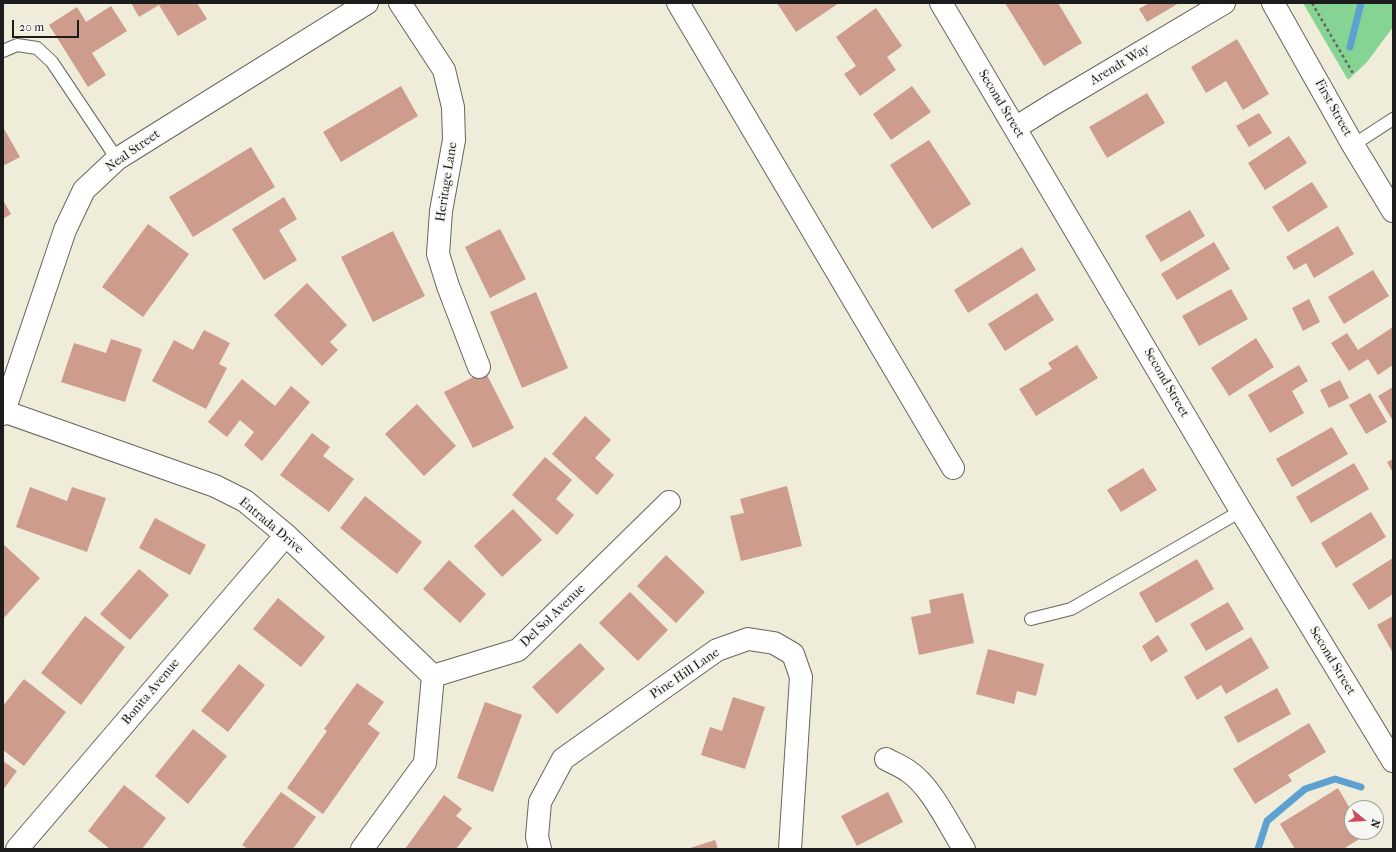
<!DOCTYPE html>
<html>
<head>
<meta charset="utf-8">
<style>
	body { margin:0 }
	#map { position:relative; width:1396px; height:852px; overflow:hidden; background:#efecd9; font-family:"IM FELL French Canon",serif }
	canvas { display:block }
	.frame { position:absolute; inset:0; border:4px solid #1c1c1c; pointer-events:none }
	.north { position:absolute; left:1344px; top:800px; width:40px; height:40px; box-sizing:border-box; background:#f6f6f2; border:1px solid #9f9f9c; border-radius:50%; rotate:108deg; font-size:11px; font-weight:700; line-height:16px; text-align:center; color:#1c1c1c }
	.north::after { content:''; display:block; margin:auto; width:14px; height:18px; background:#d1495b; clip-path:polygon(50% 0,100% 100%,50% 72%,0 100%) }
	.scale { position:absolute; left:12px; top:20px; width:67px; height:18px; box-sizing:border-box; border:2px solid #1c1c1c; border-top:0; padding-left:5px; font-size:12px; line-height:14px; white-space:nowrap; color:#1c1c1c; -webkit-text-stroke:3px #f6f6f2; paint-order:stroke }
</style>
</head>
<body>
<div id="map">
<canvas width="1396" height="852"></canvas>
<div class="frame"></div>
<div class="north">N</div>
<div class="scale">20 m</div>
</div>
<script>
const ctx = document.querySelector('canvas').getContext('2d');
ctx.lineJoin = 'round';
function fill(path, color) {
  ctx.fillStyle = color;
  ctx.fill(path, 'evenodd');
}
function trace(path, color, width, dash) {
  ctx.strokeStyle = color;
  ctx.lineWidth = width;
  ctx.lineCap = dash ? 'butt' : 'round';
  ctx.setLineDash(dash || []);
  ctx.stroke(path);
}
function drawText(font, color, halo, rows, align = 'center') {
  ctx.font = font + ' "IM FELL French Canon",serif';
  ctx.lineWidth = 3;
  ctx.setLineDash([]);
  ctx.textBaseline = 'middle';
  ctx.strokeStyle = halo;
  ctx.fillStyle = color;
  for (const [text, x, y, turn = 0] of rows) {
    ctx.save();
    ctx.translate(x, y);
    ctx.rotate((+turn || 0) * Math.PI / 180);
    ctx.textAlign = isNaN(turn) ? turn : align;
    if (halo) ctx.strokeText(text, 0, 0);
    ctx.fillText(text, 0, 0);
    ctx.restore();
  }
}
const green = new Path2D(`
	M 1303,3 L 1393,3 L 1393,27 L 1367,62 L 1348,80 Z`);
const stream = new Path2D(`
	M 1350,47 L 1361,3
	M 1258,849 L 1267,821 L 1305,789 L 1335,779 L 1361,787`);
const building = new Path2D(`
	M 131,3 L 197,3 L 207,19 L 178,36 L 159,5 L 139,17 Z
	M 777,3 L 839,3 L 796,32 Z
	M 1005,3 L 1058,3 L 1082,43 L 1044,66 Z
	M 1149,3 L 1179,3 L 1147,22 L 1139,9 Z
	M 111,6 L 127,31 L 92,53 L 106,75 L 88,87 L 49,25 L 77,7 L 86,22 Z
	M 876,8 L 902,46 L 887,57 L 896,70 L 860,96 L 844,74 L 856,66 L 836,37 Z
	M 1237,39 L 1269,94 L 1243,110 L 1226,81 L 1206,93 L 1191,67 Z
	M 401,86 L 418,116 L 341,162 L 323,132 Z
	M 912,86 L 931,112 L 891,140 L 873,114 Z
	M 1147,93 L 1165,123 L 1107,158 L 1089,127 Z
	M 1259,113 L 1272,133 L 1249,147 L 1236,126 Z
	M 3,127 L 20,157 L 3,166 Z
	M 1289,136 L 1307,163 L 1265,190 L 1248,163 Z
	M 929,140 L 971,204 L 932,229 L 890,165 Z
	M 251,147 L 275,187 L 193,237 L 169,197 Z
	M 1312,182 L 1328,207 L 1288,232 L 1272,207 Z
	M 284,197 L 297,219 L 279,230 L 297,260 L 264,280 L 232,229 Z
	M 3,200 L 11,214 L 3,219 Z
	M 1190,210 L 1205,236 L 1161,262 L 1145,236 Z
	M 148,224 L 189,254 L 143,317 L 102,287 Z
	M 1338,226 L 1354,254 L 1314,278 L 1306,263 L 1294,270 L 1286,257 Z
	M 500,229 L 526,279 L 490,298 L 465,247 Z
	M 393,231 L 425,296 L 373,322 L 341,257 Z
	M 1214,242 L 1230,269 L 1177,300 L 1161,274 Z
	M 1022,247 L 1036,270 L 968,313 L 954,290 Z
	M 1373,270 L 1389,296 L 1344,324 L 1328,297 Z
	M 307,283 L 347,325 L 330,342 L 338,350 L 322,366 L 274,315 Z
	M 1231,289 L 1248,319 L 1199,346 L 1182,316 Z
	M 536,292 L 568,368 L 522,388 L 490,312 Z
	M 1037,293 L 1054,320 L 1005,351 L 988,324 Z
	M 1309,299 L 1320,322 L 1303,331 L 1292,308 Z
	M 1393,327 L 1393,365 L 1378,375 L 1368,359 L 1349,371 L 1331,343 L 1347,333 L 1358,350 Z
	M 204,330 L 230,343 L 219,364 L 227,368 L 206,409 L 152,381 L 174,340 L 193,350 Z
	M 1256,338 L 1274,367 L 1229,396 L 1211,368 Z
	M 111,339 L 142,349 L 125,402 L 61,382 L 74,343 L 106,353 Z
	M 1077,345 L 1098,378 L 1036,416 L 1019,389 L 1052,369 L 1048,363 Z
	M 1299,365 L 1308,381 L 1292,391 L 1304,413 L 1270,433 L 1248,395 Z
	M 485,371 L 514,428 L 473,448 L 444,392 Z
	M 242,379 L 275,406 L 291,386 L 310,402 L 262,461 L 244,445 L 254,432 L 240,420 L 227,437 L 208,422 Z
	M 1340,380 L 1349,398 L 1329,408 L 1320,390 Z
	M 1393,387 L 1393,421 L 1378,396 Z
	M 1370,393 L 1387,422 L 1366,434 L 1349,405 Z
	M 417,404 L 456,446 L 424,476 L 385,434 Z
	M 585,416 L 611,440 L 595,458 L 614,475 L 597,495 L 552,454 Z
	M 1332,427 L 1348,454 L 1292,487 L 1276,459 Z
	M 312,433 L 330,447 L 323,456 L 354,479 L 329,512 L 280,475 Z
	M 545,457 L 572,480 L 556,499 L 574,515 L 557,535 L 512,495 Z
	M 1393,459 L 1393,473 L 1387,462 Z
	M 1354,463 L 1369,489 L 1311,523 L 1296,497 Z
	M 1143,468 L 1157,490 L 1121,512 L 1107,490 Z
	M 787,486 L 802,546 L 741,561 L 730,516 L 744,513 L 740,499 Z
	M 30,487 L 67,501 L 72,487 L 106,498 L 87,552 L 16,527 Z
	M 365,496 L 422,542 L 397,574 L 340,528 Z
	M 513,509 L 542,540 L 502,577 L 474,546 Z
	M 1371,512 L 1386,537 L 1336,568 L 1321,543 Z
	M 155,518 L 206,545 L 190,575 L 139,548 Z
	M 3,544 L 40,578 L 3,619 Z
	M 666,555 L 705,592 L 676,623 L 637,586 Z
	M 1393,558 L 1393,594 L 1369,610 L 1352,584 Z
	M 1197,559 L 1214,589 L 1156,623 L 1139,593 Z
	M 449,560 L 486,594 L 460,623 L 423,589 Z
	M 139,569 L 169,595 L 130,640 L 100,614 Z
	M 630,592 L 668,630 L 638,661 L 599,623 Z
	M 963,593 L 974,643 L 919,655 L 911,617 L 931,613 L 929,600 Z
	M 278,598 L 325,637 L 301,667 L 253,629 Z
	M 1228,602 L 1244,629 L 1206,651 L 1190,624 Z
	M 85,616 L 125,647 L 81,705 L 41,673 Z
	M 1393,616 L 1393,653 L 1377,625 Z
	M 1158,635 L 1168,651 L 1151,662 L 1142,646 Z
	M 1251,637 L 1269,668 L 1226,694 L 1221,685 L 1197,700 L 1184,677 Z
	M 580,643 L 605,669 L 557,714 L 532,687 Z
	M 988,649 L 1044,664 L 1036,696 L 1017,691 L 1014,704 L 976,694 Z
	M 239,664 L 265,685 L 228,732 L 201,711 Z
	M 24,679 L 66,712 L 24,766 L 3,750 L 3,706 Z
	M 357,683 L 384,702 L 368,724 L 380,733 L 323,814 L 287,788 L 327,731 L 324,729 Z
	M 1277,688 L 1291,714 L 1238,743 L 1224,717 Z
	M 733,697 L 765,707 L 745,769 L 701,755 L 710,727 L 722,731 Z
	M 485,702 L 522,715 L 493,792 L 457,778 Z
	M 1309,723 L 1326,752 L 1288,775 L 1292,781 L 1255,804 L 1233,769 Z
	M 193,729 L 227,756 L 188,804 L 155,776 Z
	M 3,761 L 17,771 L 3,790 Z
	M 124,785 L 166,818 L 142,849 L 110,849 L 88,831 Z
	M 1338,788 L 1352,812 L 1352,832 L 1364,832 L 1366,835 L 1343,849 L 1295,849 L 1280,824 Z
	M 281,792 L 316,817 L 293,849 L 248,849 L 242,845 Z
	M 888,792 L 903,822 L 857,846 L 841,816 Z
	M 444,795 L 462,809 L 456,816 L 472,828 L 456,849 L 405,849 Z
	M 715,840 L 718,849 L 687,849 Z`);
const path = new Path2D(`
	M 1312,3 L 1354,75`);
const lane = new Path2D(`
	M 3,51 L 17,45 L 37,48 L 52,62 L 117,159
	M 1353,145 L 1393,119
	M 1031,619 L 1071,609 L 1241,511`);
const street = new Path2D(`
	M 400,3 L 444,70 L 453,107 L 454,140 L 441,211 L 438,254 L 448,286 L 479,367
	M 678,3 L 953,468
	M 941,3 L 1241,511 L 1393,761
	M 1015,128 L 1052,105 L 1224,3
	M 3,411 L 215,486 L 245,501 L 286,535 L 433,676
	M 3,414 L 65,230 L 84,190 L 117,159 L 367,3
	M 886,759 C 893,763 901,766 908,771 C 931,786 949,825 964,849
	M 17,849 L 286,535
	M 362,849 L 425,763 L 433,676 L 518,650 L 669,502
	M 540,849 L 537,837 L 540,802 L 563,759 L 717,650 L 748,639 L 774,643 L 793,654 L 801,677 L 790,849`);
const secondary = new Path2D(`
	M 1273,3 L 1353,145 L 1393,211`);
const streetNames = [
	["Arendt Way",1120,65,-31],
	["Second Street",1001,104,59],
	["First Street",1333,108,61],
	["Neal Street",133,151,-35],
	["Heritage Lane",447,182,-81],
	["Second Street",1166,383,60],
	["Entrada Drive",271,526,40],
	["Del Sol Avenue",553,616,-44],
	["Second Street",1332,661,59],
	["Pine Hill Lane",685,674,-34],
	["Bonita Avenue",151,692,-50]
];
fill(green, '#85d494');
trace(stream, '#5da1d1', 7);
fill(building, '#cd9c8c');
trace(lane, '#66655e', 14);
trace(street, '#66655e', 24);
trace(secondary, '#66655e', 24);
trace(path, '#66655e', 2.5, [3, 3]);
trace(lane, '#fff', 12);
trace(street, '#fff', 22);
trace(secondary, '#fff', 22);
drawText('13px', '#1c1c1c', '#f6f6f2', streetNames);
</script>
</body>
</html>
